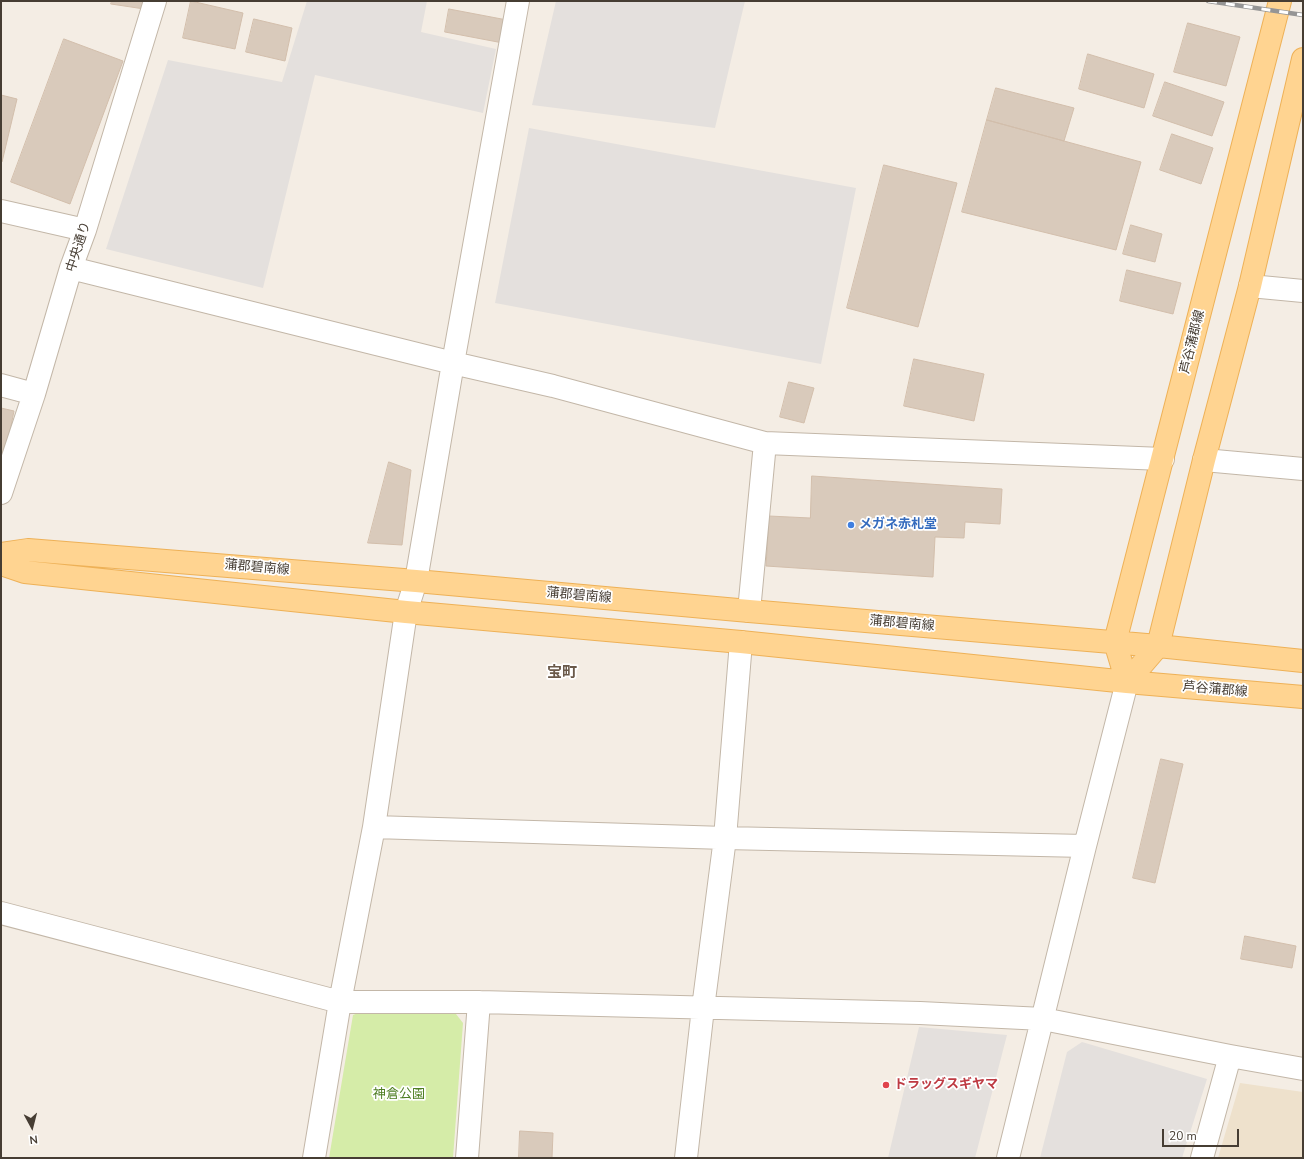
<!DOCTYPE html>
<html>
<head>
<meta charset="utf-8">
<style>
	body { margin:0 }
	#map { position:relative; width:1304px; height:1159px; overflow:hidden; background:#f4ede4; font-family:"Nunito Sans",sans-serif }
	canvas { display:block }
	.frame { position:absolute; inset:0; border:2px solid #463d33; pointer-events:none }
	.north { position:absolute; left:12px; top:1107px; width:40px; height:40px; -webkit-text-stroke:3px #fff; paint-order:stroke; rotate:173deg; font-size:11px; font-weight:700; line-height:16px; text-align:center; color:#463d33 }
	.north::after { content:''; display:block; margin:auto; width:14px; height:18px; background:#463d33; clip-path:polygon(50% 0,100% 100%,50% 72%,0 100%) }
	.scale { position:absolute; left:1162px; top:1129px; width:77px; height:18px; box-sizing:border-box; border:2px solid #463d33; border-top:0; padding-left:5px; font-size:12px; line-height:14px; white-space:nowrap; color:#463d33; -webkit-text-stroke:3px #fff; paint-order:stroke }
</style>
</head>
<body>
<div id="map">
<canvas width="1304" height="1159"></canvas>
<div class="frame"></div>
<div class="north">N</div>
<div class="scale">20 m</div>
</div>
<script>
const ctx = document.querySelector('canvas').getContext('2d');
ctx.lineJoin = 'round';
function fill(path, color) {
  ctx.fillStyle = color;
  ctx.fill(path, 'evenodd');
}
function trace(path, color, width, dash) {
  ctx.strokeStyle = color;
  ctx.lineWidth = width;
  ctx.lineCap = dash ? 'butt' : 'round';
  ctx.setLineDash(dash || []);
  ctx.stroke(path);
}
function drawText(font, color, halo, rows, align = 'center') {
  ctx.font = font + ' "Nunito Sans","Noto Sans JP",sans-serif';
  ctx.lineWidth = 3.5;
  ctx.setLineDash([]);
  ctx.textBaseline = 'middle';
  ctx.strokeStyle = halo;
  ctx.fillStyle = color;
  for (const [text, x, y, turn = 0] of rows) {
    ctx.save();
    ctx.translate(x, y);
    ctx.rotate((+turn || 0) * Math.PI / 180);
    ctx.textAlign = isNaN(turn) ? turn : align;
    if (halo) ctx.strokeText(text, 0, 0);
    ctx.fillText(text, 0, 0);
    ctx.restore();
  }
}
const education = new Path2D(`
	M 1240,1083 L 1303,1092 L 1303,1158 L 1218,1158 Z`);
const green = new Path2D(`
	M 363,1011 L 456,1014 L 463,1023 L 453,1158 L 329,1158 L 353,1015 Z`);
const parking = new Path2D(`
	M 307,1 L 427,1 L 421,32 L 496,49 L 483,113 L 315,75 L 263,288 L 106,249 L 168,60 L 282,82 Z
	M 556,1 L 745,1 L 715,128 L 532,105 Z
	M 529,128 L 856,188 L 821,364 L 495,303 Z
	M 919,1027 L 1007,1035 L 975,1158 L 888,1158 Z
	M 1082,1042 L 1207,1079 L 1182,1158 L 1040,1158 L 1067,1052 Z`);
const building = new Path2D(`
	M 112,1 L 152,1 L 151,10 L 111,4 Z
	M 191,1 L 243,13 L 235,49 L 183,38 Z
	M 449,9 L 507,20 L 503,43 L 445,32 Z
	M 254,19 L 292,28 L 285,61 L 246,52 Z
	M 1188,23 L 1240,37 L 1226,86 L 1174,72 Z
	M 64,39 L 123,61 L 70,204 L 11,182 Z
	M 1088,54 L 1154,74 L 1144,108 L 1079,89 Z
	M 1165,82 L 1224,102 L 1212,136 L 1153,116 Z
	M 996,88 L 1074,108 L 1064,141 L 987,120 Z
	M 1,95 L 17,99 L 2,162 L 1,162 Z
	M 987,120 L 1141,162 L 1116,250 L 962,212 Z
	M 1172,134 L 1213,148 L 1201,184 L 1160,170 Z
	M 884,165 L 957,183 L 918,327 L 847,308 Z
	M 1131,225 L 1162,234 L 1155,262 L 1123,254 Z
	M 1127,270 L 1181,283 L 1173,314 L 1120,301 Z
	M 914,359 L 984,374 L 974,421 L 904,406 Z
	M 789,382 L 814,388 L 804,423 L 780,417 Z
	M 1,408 L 14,411 L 2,471 L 1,471 Z
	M 389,462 L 411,470 L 402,545 L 368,543 Z
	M 812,476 L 1002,489 L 1000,524 L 965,522 L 964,538 L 935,537 L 933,577 L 766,566 L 769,516 L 810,518 Z
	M 1161,759 L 1183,764 L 1155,883 L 1133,878 Z
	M 1245,936 L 1296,946 L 1292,968 L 1241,959 Z
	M 520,1131 L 553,1133 L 552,1158 L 519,1158 Z`);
const minor = new Path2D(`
	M 1,211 L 85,230
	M 71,268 L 453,363 L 553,386 L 765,443 L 1163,459
	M 1250,286 L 1303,291
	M 1,385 L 34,394
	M 1204,460 L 1303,469
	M 1,493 L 34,394 L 71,268 L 85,230 L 155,1
	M 749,611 L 765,443
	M 374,827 L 725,838 L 1085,846
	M 1,913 L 340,1002 L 479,1002 L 920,1013 L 1043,1019 L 1230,1056 L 1303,1069
	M 314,1158 L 340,1002 L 374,827 L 406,612 L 416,581 L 453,363 L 518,1
	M 467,1158 L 479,1002
	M 686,1158 L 703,1008 L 725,838 L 741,642
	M 1008,1158 L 1085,846 L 1127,682
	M 1202,1158 L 1230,1056`);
const major = new Path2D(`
	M 1,554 L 28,550 L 416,581 L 749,611 L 1158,646 L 1303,661
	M 1,564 L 25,572 L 406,612 L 741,642 L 1127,682 L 1303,697
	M 1127,682 L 1115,642 L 1280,1
	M 1127,682 L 1158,646 L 1204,460 L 1250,286 L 1303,59`);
const rail = new Path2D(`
	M 1208,1 L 1303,15`);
const markers = [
	[851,525,4,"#3f7fe0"],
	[886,1085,4,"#e0444e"]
];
const streetNames = [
	["中央通り",79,247,-72],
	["芦谷蒲郡線",1193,342,-76],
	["蒲郡碧南線",257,568,5],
	["蒲郡碧南線",579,596,5],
	["蒲郡碧南線",902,624,5],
	["芦谷蒲郡線",1215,690,5]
];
const shopNames = [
	["メガネ赤札堂",859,525]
];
const healthNames = [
	["ドラッグスギヤマ",894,1085]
];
const parkNames = [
	["神倉公園",399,1095]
];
const quarterNames = [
	["宝町",562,673]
];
fill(education, '#eee1cc');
fill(green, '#d5eca8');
fill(parking, '#e4e0dd');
fill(building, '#d9cabb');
trace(building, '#d2beab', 1);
trace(minor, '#c3b7a8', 24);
trace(major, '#eeb157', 24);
trace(minor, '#fff', 22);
trace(major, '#ffd491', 22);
trace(rail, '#959595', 4.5);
trace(rail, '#fff', 3, [9]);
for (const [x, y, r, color] of markers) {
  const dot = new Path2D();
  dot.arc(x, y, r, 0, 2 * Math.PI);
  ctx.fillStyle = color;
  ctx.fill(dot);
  trace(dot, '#fff', 1.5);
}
drawText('13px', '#463d33', '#fff', streetNames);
drawText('bold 13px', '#366cbe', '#fff', shopNames, 'left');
drawText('bold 13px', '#be3a42', '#fff', healthNames, 'left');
drawText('13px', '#4d7d21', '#fff', parkNames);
drawText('bold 15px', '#6a5949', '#fff', quarterNames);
</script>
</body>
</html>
